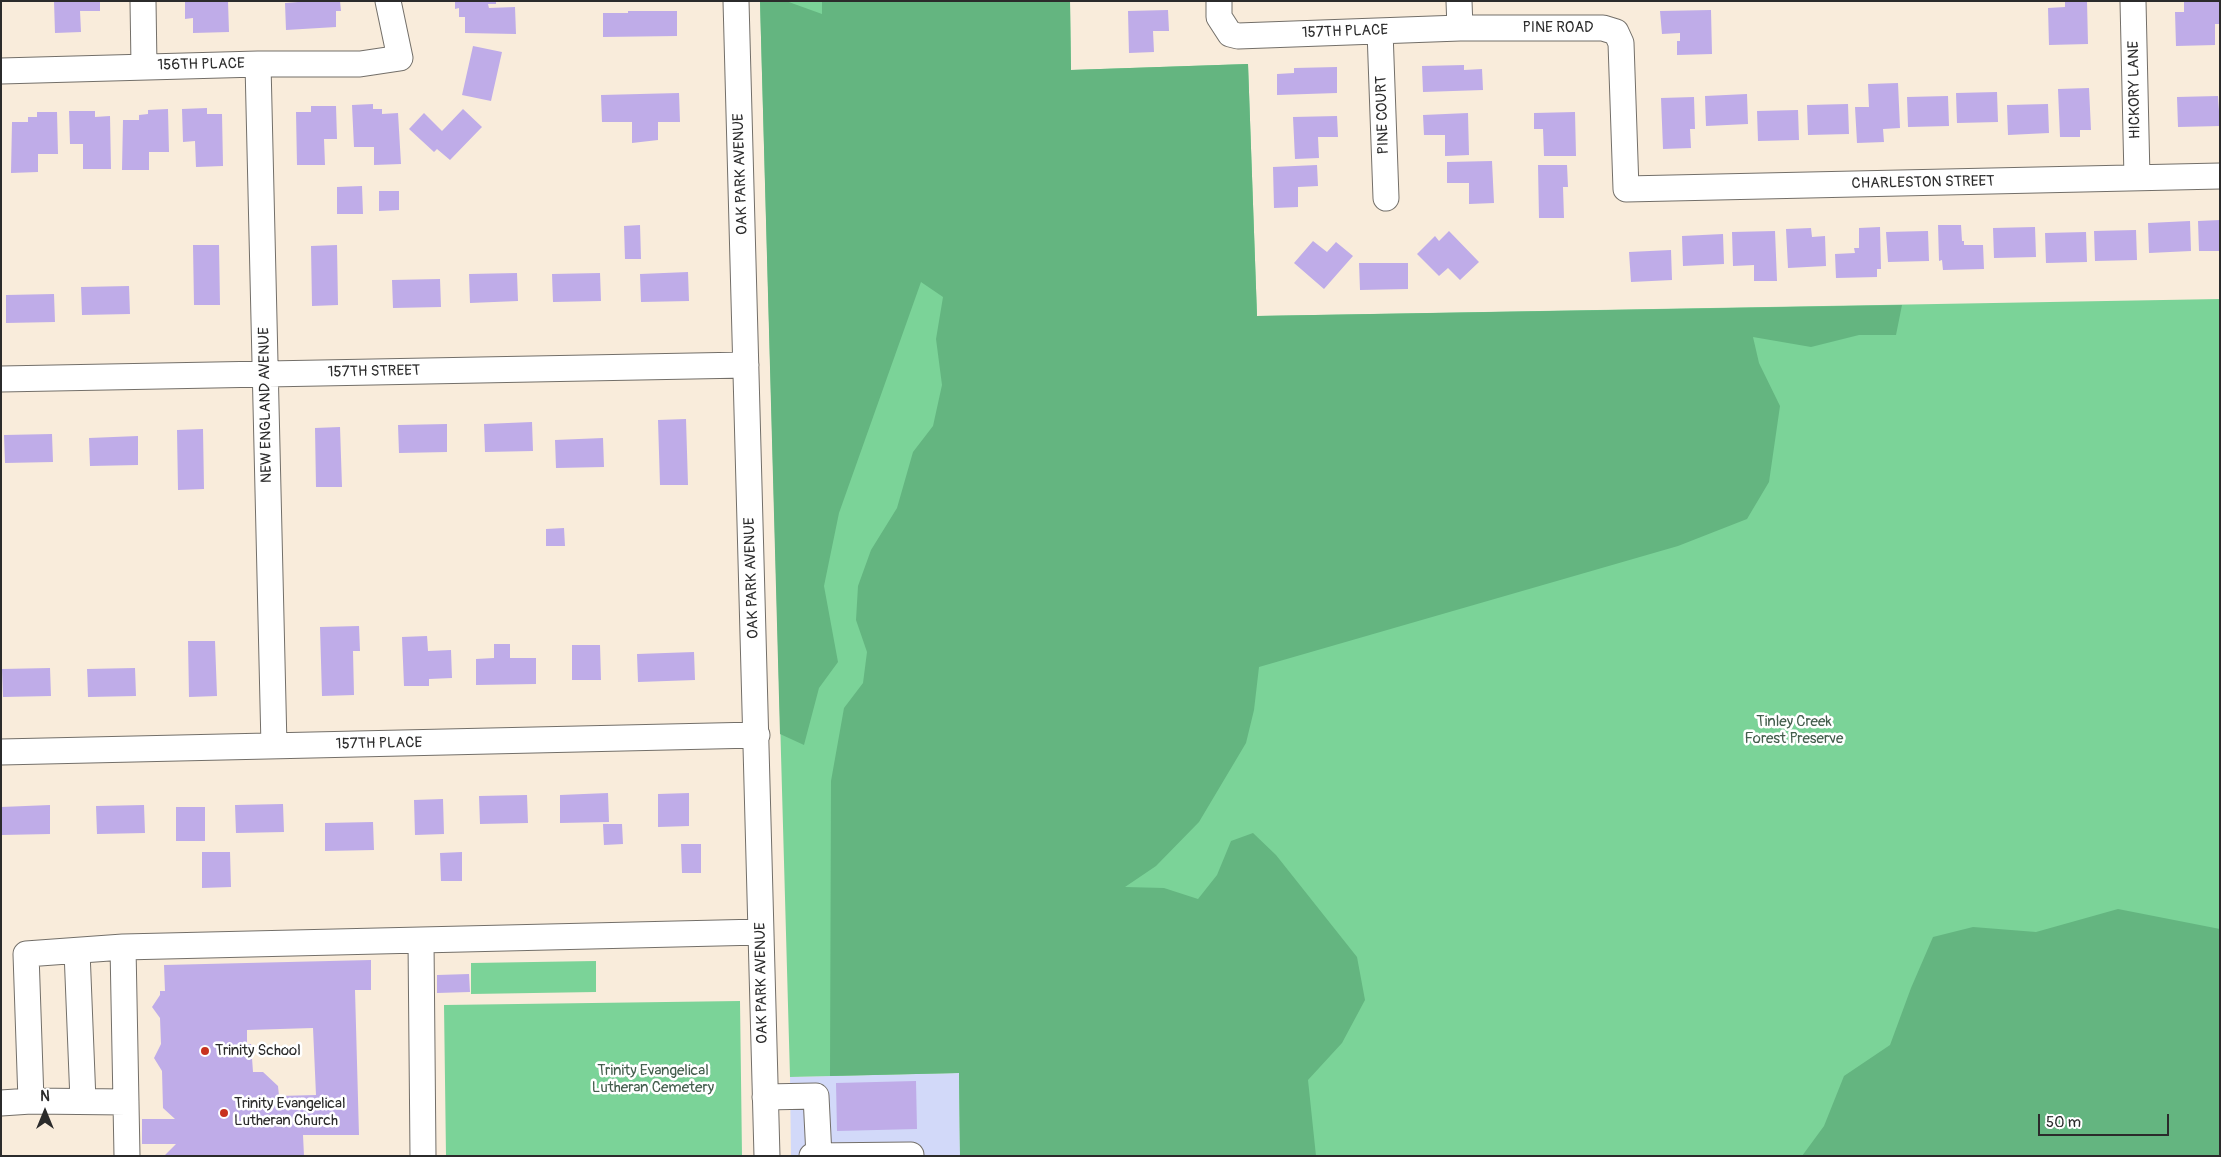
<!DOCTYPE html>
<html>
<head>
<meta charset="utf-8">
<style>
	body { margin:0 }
	#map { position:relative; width:2221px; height:1157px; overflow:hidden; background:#f9ecdb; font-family:Pangolin,sans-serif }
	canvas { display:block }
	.frame { position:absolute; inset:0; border:2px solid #2b2b2b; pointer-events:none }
	.north { position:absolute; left:20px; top:1087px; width:50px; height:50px; -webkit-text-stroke:4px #fff; paint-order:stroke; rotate:0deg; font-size:14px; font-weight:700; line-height:20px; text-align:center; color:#2b2b2b }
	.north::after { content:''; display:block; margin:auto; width:18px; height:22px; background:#2b2b2b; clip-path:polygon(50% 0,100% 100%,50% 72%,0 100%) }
	.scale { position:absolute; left:2038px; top:1114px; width:131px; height:22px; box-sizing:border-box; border:2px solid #2b2b2b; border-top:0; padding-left:6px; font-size:15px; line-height:18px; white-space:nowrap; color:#2b2b2b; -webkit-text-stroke:4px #fff; paint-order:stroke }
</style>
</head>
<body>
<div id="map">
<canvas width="2221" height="1157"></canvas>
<div class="frame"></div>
<div class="north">N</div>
<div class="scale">50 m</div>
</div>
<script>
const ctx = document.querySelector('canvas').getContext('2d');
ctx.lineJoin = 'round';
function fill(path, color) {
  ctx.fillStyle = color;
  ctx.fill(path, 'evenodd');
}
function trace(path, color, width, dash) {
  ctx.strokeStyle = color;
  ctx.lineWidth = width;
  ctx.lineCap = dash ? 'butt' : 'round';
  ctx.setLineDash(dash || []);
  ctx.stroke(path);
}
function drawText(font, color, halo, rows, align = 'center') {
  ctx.font = font + ' Pangolin,sans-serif';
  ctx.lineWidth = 5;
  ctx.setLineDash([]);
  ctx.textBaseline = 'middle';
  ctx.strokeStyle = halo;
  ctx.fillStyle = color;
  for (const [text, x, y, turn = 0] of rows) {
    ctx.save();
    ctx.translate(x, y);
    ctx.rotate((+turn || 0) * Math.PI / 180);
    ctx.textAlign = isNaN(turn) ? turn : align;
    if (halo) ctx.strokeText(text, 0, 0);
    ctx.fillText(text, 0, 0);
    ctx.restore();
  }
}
const built = new Path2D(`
	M 959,1073 L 960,1156 L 791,1156 L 790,1077 Z`);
const green = new Path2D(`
	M 760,1 L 1070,1 L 1071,70 L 1248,64 L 1257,316 L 2220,299 L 2220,1156 L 960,1156 L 959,1073 L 790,1077 Z
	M 596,961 L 596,992 L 471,994 L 471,963 Z
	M 740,1001 L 742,1156 L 446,1156 L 444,1005 Z`);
const forest = new Path2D(`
	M 760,1 L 786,1 L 822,14 L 822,1 L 1070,1 L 1071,70 L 1248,64 L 1257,316 L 1902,305 L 1896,335 L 1859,335 L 1811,347 L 1753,337 L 1759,363 L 1780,406 L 1769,482 L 1747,519 L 1678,546 L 1259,667 L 1254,710 L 1246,743 L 1199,822 L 1156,866 L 1125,887 L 1164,888 L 1198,899 L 1217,875 L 1231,841 L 1253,833 L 1276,855 L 1357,957 L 1365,1000 L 1342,1043 L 1308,1080 L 1316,1156 L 960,1156 L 959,1073 L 830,1076 L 831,781 L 844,708 L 863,683 L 867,652 L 856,620 L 858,586 L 871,550 L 897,508 L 913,452 L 933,426 L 942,385 L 936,339 L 943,297 L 921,282 L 839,513 L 824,586 L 838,662 L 819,688 L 804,745 L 780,734 Z
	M 2118,909 L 2220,929 L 2220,1156 L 1802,1156 L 1824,1126 L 1844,1076 L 1890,1045 L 1911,988 L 1933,937 L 1973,927 L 2036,932 Z`);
const building = new Path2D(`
	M 54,1 L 100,1 L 100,11 L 80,11 L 81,32 L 55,33 Z
	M 185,1 L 228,1 L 229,32 L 193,33 L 193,18 L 185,19 Z
	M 311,1 L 340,1 L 341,11 L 336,11 L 336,27 L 286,30 L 285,3 Z
	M 455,1 L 496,1 L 496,4 L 488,4 L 489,8 L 515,7 L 516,34 L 465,33 L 465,17 L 459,17 L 459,8 L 455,9 Z
	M 2065,1 L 2087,1 L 2088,44 L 2049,45 L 2048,8 L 2065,7 Z
	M 2184,1 L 2220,1 L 2220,24 L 2215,24 L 2215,45 L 2176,46 L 2175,12 L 2184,12 Z
	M 1168,10 L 1169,31 L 1153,31 L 1154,52 L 1129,53 L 1128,11 Z
	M 1711,10 L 1712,54 L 1677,55 L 1677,41 L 1680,41 L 1680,33 L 1662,34 L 1660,11 Z
	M 628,11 L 677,11 L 677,36 L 603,37 L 603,13 L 628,13 Z
	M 473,46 L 502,52 L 491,101 L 462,95 Z
	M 1464,65 L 1464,70 L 1482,69 L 1483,90 L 1423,92 L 1422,66 Z
	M 1337,67 L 1337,93 L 1277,95 L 1277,74 L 1294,73 L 1294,68 Z
	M 1898,83 L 1900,128 L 1883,129 L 1884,142 L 1857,143 L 1855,107 L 1869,107 L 1868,84 Z
	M 2089,88 L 2091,130 L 2080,130 L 2080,137 L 2060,137 L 2058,89 Z
	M 1997,92 L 1998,122 L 1957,123 L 1956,93 Z
	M 679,93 L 680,122 L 658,122 L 658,140 L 632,143 L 632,122 L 602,122 L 601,95 Z
	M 1747,94 L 1748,124 L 1706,126 L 1705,96 Z
	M 1948,96 L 1949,126 L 1908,127 L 1907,97 Z
	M 2218,96 L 2220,126 L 2178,127 L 2177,97 Z
	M 1694,97 L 1695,129 L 1690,129 L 1691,148 L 1663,149 L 1661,98 Z
	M 373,104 L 373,109 L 382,109 L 382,114 L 398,113 L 401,164 L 374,165 L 374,147 L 354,147 L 352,105 Z
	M 1848,104 L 1849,134 L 1808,135 L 1807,105 Z
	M 2048,104 L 2049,133 L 2008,135 L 2007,105 Z
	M 311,106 L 336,106 L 337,139 L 324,139 L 325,165 L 297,165 L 296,112 L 311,112 Z
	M 207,108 L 207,114 L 222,114 L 223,166 L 196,167 L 195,141 L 183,142 L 182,109 Z
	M 168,109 L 169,152 L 149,152 L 149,170 L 122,170 L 123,120 L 139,120 L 139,115 L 148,114 L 148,110 Z
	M 463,109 L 482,127 L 450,160 L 437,149 L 434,152 L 409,129 L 424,113 L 442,131 Z
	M 1798,110 L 1799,140 L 1758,141 L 1757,111 Z
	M 69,111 L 95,111 L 95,117 L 110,116 L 111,169 L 83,169 L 83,144 L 70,144 Z
	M 37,112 L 57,112 L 58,154 L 38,154 L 38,172 L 11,173 L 12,122 L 28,122 L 28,117 L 37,117 Z
	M 1575,112 L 1576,156 L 1544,156 L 1543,129 L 1534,129 L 1534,113 Z
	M 1468,113 L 1469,155 L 1445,156 L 1445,135 L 1424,135 L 1423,115 Z
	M 1337,116 L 1338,137 L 1318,137 L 1319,158 L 1295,159 L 1293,117 Z
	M 1492,161 L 1494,203 L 1469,204 L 1469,183 L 1447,183 L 1447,162 Z
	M 1317,165 L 1318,186 L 1298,187 L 1298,207 L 1274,208 L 1273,167 Z
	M 1538,165 L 1567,165 L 1568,187 L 1563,187 L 1564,218 L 1539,218 Z
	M 362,186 L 363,214 L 337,214 L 337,187 Z
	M 379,191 L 399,191 L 399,210 L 379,211 Z
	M 2220,220 L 2220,251 L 2199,251 L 2198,221 Z
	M 2190,221 L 2191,251 L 2149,253 L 2148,223 Z
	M 640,225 L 641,259 L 625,259 L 624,226 Z
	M 1938,225 L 1961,225 L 1962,241 L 1964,241 L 1964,245 L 1983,245 L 1984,269 L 1943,270 L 1942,260 L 1939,261 Z
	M 1880,227 L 1881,269 L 1877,269 L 1877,277 L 1836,278 L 1835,254 L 1855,253 L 1854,248 L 1859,248 L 1859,228 Z
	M 2035,227 L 2036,257 L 1994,258 L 1993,228 Z
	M 1811,228 L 1812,237 L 1825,236 L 1826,266 L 1788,268 L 1786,229 Z
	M 2136,230 L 2137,260 L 2095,261 L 2094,231 Z
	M 1449,231 L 1479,262 L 1460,280 L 1448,268 L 1439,276 L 1417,254 L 1435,236 L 1439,241 Z
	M 1775,231 L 1777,281 L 1754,281 L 1754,265 L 1733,266 L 1732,232 Z
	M 1928,231 L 1929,261 L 1888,262 L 1886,232 Z
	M 2086,232 L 2087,262 L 2046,263 L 2045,233 Z
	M 1723,234 L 1724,264 L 1683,266 L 1682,236 Z
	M 1313,241 L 1327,252 L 1336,242 L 1353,256 L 1324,289 L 1294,263 Z
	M 193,245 L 219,245 L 220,305 L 194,305 Z
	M 337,245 L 338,305 L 312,306 L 311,246 Z
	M 1671,250 L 1672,280 L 1631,282 L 1629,252 Z
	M 1359,263 L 1408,263 L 1408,289 L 1360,290 Z
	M 688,272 L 689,301 L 641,302 L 640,274 Z
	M 517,273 L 518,301 L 470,303 L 469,274 Z
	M 600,273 L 601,301 L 553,302 L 552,274 Z
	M 440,279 L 441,307 L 393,308 L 392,280 Z
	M 129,286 L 130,314 L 82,315 L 81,287 Z
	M 54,294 L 55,322 L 6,323 L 6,295 Z
	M 686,419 L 688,485 L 660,485 L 658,420 Z
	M 532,422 L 533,451 L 485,452 L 484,424 Z
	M 447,424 L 447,452 L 399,453 L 398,425 Z
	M 340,427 L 342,487 L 316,487 L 315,428 Z
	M 203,429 L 204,489 L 178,490 L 177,430 Z
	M 52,434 L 53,462 L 5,463 L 4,435 Z
	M 138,436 L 138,465 L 90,466 L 89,438 Z
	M 603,438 L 604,467 L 556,468 L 555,440 Z
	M 564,528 L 565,546 L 546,546 L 546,529 Z
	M 359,626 L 360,651 L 353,651 L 354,695 L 322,696 L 320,627 Z
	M 427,636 L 428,651 L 451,650 L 452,678 L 429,679 L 429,686 L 404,686 L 402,637 Z
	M 188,641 L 215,641 L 217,696 L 189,697 Z
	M 494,644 L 510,644 L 510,658 L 536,658 L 536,684 L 476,685 L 476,659 L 494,658 Z
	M 572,645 L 600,645 L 601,680 L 572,680 Z
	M 694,652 L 695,680 L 638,682 L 637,654 Z
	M 50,668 L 51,696 L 3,697 L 2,669 Z
	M 135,668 L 136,696 L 88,697 L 87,669 Z
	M 608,793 L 609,822 L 560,823 L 560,795 Z
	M 689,793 L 689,826 L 658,827 L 658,794 Z
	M 527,795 L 528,823 L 480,824 L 479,796 Z
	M 443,799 L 444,834 L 415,835 L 414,800 Z
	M 283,804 L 284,832 L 236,833 L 235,805 Z
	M 50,805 L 50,834 L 2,835 L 1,807 Z
	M 144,805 L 145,833 L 97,834 L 96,806 Z
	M 176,807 L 205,807 L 205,841 L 176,841 Z
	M 373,822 L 374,850 L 325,851 L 325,823 Z
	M 603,824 L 622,824 L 623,844 L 604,845 Z
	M 681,844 L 701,844 L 701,873 L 682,873 Z
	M 202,852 L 230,852 L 231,887 L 202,888 Z
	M 462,852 L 462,881 L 441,881 L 440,853 Z
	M 371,960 L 371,990 L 355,990 L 359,1135 L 303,1135 L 304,1156 L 164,1156 L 176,1144 L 142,1144 L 142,1119 L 175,1119 L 163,1108 L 162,1071 L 154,1058 L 161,1044 L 160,1018 L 152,1007 L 160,995 L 160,991 L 165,991 L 164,965 ZM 313,1028 L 316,1095 L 279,1096 L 278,1086 L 263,1072 L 253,1072 L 251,1044 L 247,1044 L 247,1030 Z
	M 469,974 L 470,992 L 437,993 L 437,975 Z
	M 916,1081 L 917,1129 L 837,1131 L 836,1083 Z`);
const minor = new Path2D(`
	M 143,1 L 144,66
	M 736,1 L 767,1156
	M 1219,1 L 1219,17 L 1230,34 L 1238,36 L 1460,28
	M 1459,1 L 1460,28 L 1603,28 L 1616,32 L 1621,43 L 1626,189 L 2220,176
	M 2133,1 L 2137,178
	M 1380,31 L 1386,198
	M 258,64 L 274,746
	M 1,71 L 258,64 L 360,64 L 400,58 L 388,1
	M 1,379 L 746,365
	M 1,752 L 757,735
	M 421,941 L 423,1156
	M 123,947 L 127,1156
	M 77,951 L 83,1101
	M 765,1097 L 816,1096 L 819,1156
	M 31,1101 L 26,954 L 123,947 L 761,932
	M 1,1103 L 31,1101 L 126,1102
	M 812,1156 L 911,1155`);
const markers = [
	[205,1051,5,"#c8321e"],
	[224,1113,5,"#c8321e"]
];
const streetNames = [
	["PINE ROAD",1558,28],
	["157TH PLACE",1345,32,-2],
	["156TH PLACE",201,65,-1],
	["HICKORY LANE",2135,90,-91],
	["PINE COURT",1383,115,-92],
	["OAK PARK AVENUE",741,174,-92],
	["CHARLESTON STREET",1923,183,-1],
	["157TH STREET",374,372,-1],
	["NEW ENGLAND AVENUE",266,405,-91],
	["OAK PARK AVENUE",752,578,-92],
	["157TH PLACE",379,744,-1],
	["OAK PARK AVENUE",762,983,-91]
];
const parkNames = [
	["Tinley Creek",1794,722],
	["Forest Preserve",1794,739],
	["Trinity Evangelical",653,1071],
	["Lutheran Cemetery",653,1088]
];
const poiNames = [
	["Trinity School",215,1051],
	["Trinity Evangelical",234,1104],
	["Lutheran Church",234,1121]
];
fill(built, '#d2d9f9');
fill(green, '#7bd398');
fill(forest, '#64b580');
fill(building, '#bface8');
trace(minor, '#736f69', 27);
trace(minor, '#fff', 25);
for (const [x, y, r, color] of markers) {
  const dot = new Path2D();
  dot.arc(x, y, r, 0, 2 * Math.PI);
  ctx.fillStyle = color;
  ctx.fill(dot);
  trace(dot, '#fff', 2);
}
drawText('15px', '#2b2b2b', '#fff', streetNames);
drawText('15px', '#435d4c', '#fff', parkNames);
drawText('15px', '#2b2b2b', '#fff', poiNames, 'left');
</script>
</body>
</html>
